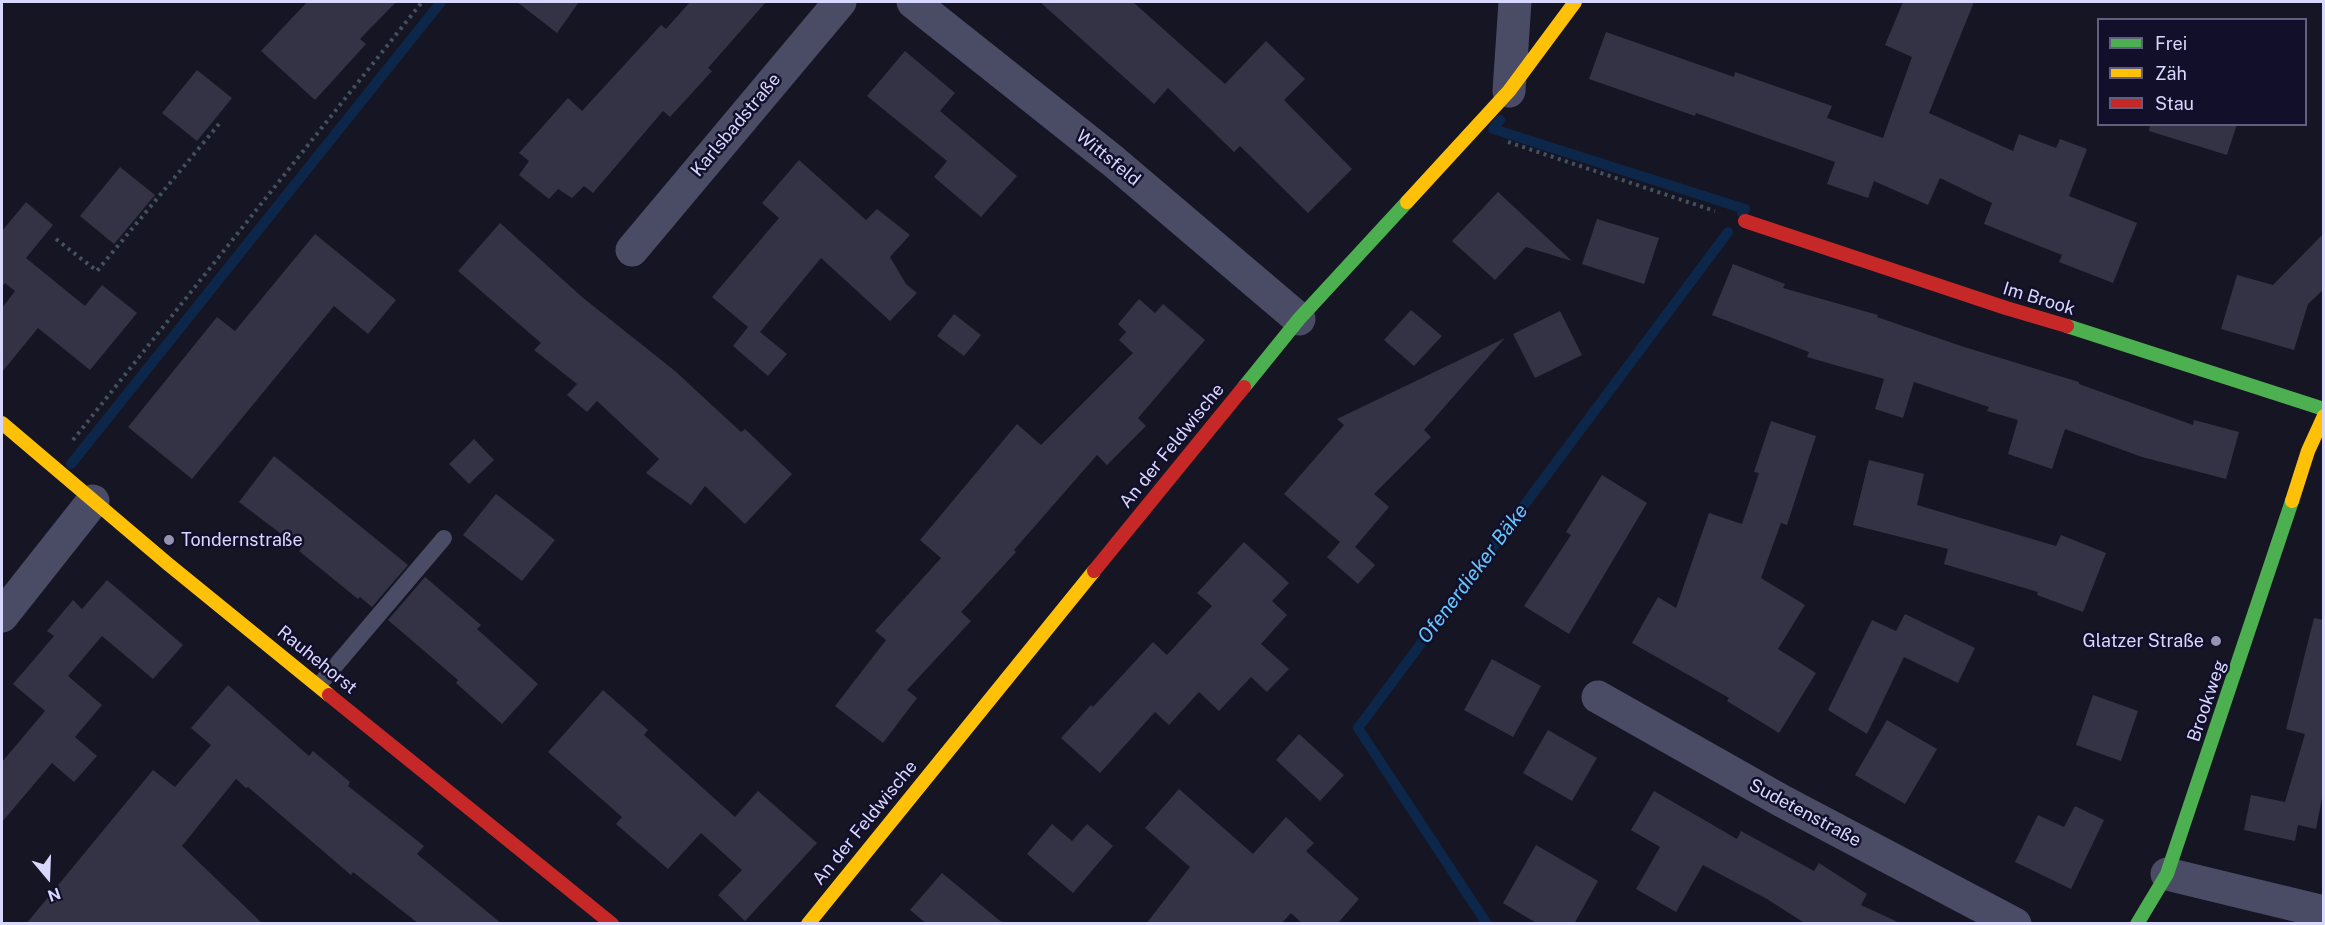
<!DOCTYPE html>
<html>
<head>
<meta charset="utf-8">
<style>
	body { margin:0 }
	#map { position:relative; width:2325px; height:925px; overflow:hidden; background:#161523; font-family:"Public Sans",sans-serif }
	canvas { display:block }
	.frame { position:absolute; inset:0; border:3px solid #d8d8ff; pointer-events:none }
	.legend { position:absolute; left:2097px; top:18px; width:210px; height:108px; box-sizing:border-box; background:#110f29; border:2px solid #615f7f; margin:0; padding:8px 10px; list-style:none; font-size:18px; color:#d8d8ff }
	.legend li { display:flex; align-items:center; gap:12px; height:30px }
	.legend b { width:30px; border:2px solid #615f7f }
	.north { position:absolute; left:18px; top:847px; width:60px; height:60px; -webkit-text-stroke:4px #110f29; paint-order:stroke; rotate:161deg; font-size:16px; font-weight:700; line-height:24px; text-align:center; color:#d8d8ff }
	.north::after { content:''; display:block; margin:auto; width:21px; height:27px; background:#d8d8ff; clip-path:polygon(50% 0,100% 100%,50% 72%,0 100%) }
</style>
</head>
<body>
<div id="map">
<canvas width="2325" height="925"></canvas>
<div class="frame"></div>
<ul class="legend">
<li><b style="height:8px;background:#4caf50"></b>Frei</li>
<li><b style="height:8px;background:#ffc107"></b>Zäh</li>
<li><b style="height:8px;background:#c62828"></b>Stau</li>
</ul>
<div class="north">N</div>
</div>
<script>
const ctx = document.querySelector('canvas').getContext('2d');
ctx.lineJoin = 'round';
function trace(path, color, width, dash) {
  ctx.strokeStyle = color;
  ctx.lineWidth = width;
  ctx.lineCap = dash ? 'butt' : 'round';
  ctx.setLineDash(dash || []);
  ctx.stroke(path);
}
function fill(path, color) {
  ctx.fillStyle = color;
  ctx.fill(path, 'evenodd');
}
function drawText(font, color, halo, rows, align = 'center') {
  ctx.font = font + ' "Public Sans",sans-serif';
  ctx.lineWidth = 5;
  ctx.setLineDash([]);
  ctx.textBaseline = 'middle';
  ctx.strokeStyle = halo;
  ctx.fillStyle = color;
  for (const [text, x, y, turn = 0] of rows) {
    ctx.save();
    ctx.translate(x, y);
    ctx.rotate((+turn || 0) * Math.PI / 180);
    ctx.textAlign = isNaN(turn) ? turn : align;
    if (halo) ctx.strokeText(text, 0, 0);
    ctx.fillText(text, 0, 0);
    ctx.restore();
  }
}
const stream = new Path2D(`
	M 1500,120 L 1493,129 L 1745,209 L 1742,213
	M 71,464 L 441,2
	M 1487,924 L 1358,728 L 1728,232`);
const building = new Path2D(`
	M 307,2 L 396,2 L 360,39 L 366,44 L 315,100 L 261,51 Z
	M 517,2 L 579,2 L 557,33 Z
	M 690,2 L 766,2 L 708,68 L 712,71 L 670,117 L 663,111 L 593,193 L 584,186 L 572,198 L 558,189 L 549,199 L 519,175 L 529,161 L 519,153 L 568,98 L 582,111 L 661,25 L 666,29 Z
	M 1040,2 L 1133,2 L 1225,84 L 1266,41 L 1305,79 L 1284,100 L 1352,169 L 1308,213 L 1240,146 L 1234,152 L 1168,88 L 1154,104 Z
	M 1903,2 L 1974,2 L 1929,113 L 2013,151 L 2019,134 L 2056,148 L 2060,139 L 2087,149 L 2069,196 L 2137,223 L 2113,283 L 2059,262 L 2062,255 L 1984,224 L 1992,203 L 1940,178 L 1928,205 L 1874,181 L 1868,198 L 1827,184 L 1835,162 L 1696,113 L 1695,116 L 1589,79 L 1606,32 L 1734,77 L 1735,72 L 1832,106 L 1827,118 L 1883,138 L 1912,57 L 1885,45 Z
	M 905,51 L 955,93 L 940,111 L 1017,176 L 981,217 L 934,177 L 947,161 L 867,96 Z
	M 197,70 L 232,98 L 197,141 L 162,113 Z
	M 2150,124 L 2237,124 L 2227,155 L 2149,131 Z
	M 799,160 L 866,220 L 877,209 L 910,235 L 890,257 L 906,284 L 917,293 L 890,321 L 821,258 L 760,332 L 787,354 L 768,376 L 733,346 L 748,327 L 712,297 L 779,218 L 762,203 Z
	M 120,167 L 155,195 L 114,244 L 80,216 Z
	M 1498,192 L 1572,261 L 1526,247 L 1495,280 L 1452,241 Z
	M 26,202 L 53,225 L 26,258 L 85,306 L 102,285 L 137,313 L 90,370 L 38,328 L 2,372 L 2,308 L 15,291 L 5,283 L 2,287 L 2,231 Z
	M 1597,219 L 1659,238 L 1644,284 L 1582,264 Z
	M 500,223 L 582,297 L 675,371 L 741,432 L 745,429 L 792,474 L 745,524 L 705,486 L 691,505 L 646,473 L 659,459 L 597,401 L 587,412 L 567,395 L 577,384 L 534,350 L 541,343 L 458,271 Z
	M 2324,233 L 2324,289 L 2308,304 L 2294,350 L 2221,329 L 2237,275 L 2273,285 Z
	M 315,234 L 396,300 L 368,334 L 334,306 L 192,479 L 128,427 L 217,317 L 235,331 Z
	M 1733,264 L 1785,284 L 1783,288 L 1878,315 L 1877,317 L 1961,346 L 2079,382 L 2079,384 L 2193,425 L 2194,420 L 2239,432 L 2226,479 L 2142,457 L 2065,429 L 2052,469 L 2008,454 L 2018,420 L 1987,411 L 1989,407 L 1914,382 L 1903,418 L 1875,409 L 1884,379 L 1807,357 L 1809,352 L 1712,315 Z
	M 1139,299 L 1155,313 L 1163,304 L 1205,340 L 1138,418 L 1146,426 L 1107,465 L 1097,455 L 1014,550 L 1016,552 L 961,612 L 971,621 L 907,690 L 917,698 L 883,743 L 835,706 L 886,640 L 875,631 L 941,558 L 920,540 L 1017,424 L 1041,445 L 1133,353 L 1119,340 L 1126,332 L 1118,324 Z
	M 1411,310 L 1442,336 L 1414,366 L 1384,340 Z
	M 1560,311 L 1582,355 L 1535,378 L 1513,334 Z
	M 954,314 L 981,335 L 964,356 L 937,336 Z
	M 1505,338 L 1424,430 L 1431,437 L 1374,494 L 1389,507 L 1355,547 L 1375,565 L 1358,584 L 1327,557 L 1340,542 L 1284,494 L 1344,425 L 1337,419 Z
	M 1771,421 L 1816,436 L 1787,525 L 1781,523 L 1761,578 L 1805,605 L 1778,649 L 1816,673 L 1779,733 L 1727,701 L 1729,698 L 1632,643 L 1658,597 L 1676,608 L 1709,513 L 1742,524 L 1759,473 L 1754,472 Z
	M 474,439 L 494,460 L 469,484 L 449,464 Z
	M 274,456 L 408,565 L 372,607 L 360,597 L 358,599 L 299,551 L 301,549 L 239,502 Z
	M 1869,460 L 1924,474 L 1917,505 L 2056,546 L 2061,535 L 2106,553 L 2083,612 L 2037,595 L 2038,592 L 1944,564 L 1948,549 L 1853,525 Z
	M 1602,475 L 1647,503 L 1569,634 L 1524,606 L 1571,535 L 1566,532 Z
	M 496,494 L 555,540 L 522,581 L 463,535 Z
	M 1244,542 L 1289,583 L 1272,601 L 1287,615 L 1261,644 L 1289,669 L 1267,692 L 1251,677 L 1219,711 L 1199,692 L 1169,725 L 1155,712 L 1100,773 L 1061,738 L 1091,705 L 1093,707 L 1153,642 L 1167,655 L 1212,606 L 1197,593 Z
	M 425,577 L 481,625 L 477,629 L 538,684 L 502,724 L 456,683 L 458,680 L 388,620 Z
	M 107,580 L 183,645 L 153,679 L 102,636 L 68,676 L 102,705 L 75,737 L 97,756 L 74,782 L 52,763 L 2,822 L 2,762 L 45,711 L 13,684 L 54,636 L 47,631 L 73,600 L 82,609 Z
	M 1905,614 L 1975,648 L 1958,683 L 1904,657 L 1867,734 L 1828,710 L 1872,620 L 1896,631 Z
	M 2314,618 L 2324,620 L 2323,793 L 2316,829 L 2298,825 L 2295,841 L 2244,830 L 2251,795 L 2285,802 L 2305,734 L 2286,729 Z
	M 1492,659 L 1541,686 L 1513,737 L 1464,710 Z
	M 228,685 L 309,756 L 313,751 L 350,782 L 348,786 L 424,846 L 417,854 L 502,924 L 419,924 L 353,872 L 351,875 L 248,787 L 246,788 L 236,779 L 182,846 L 263,924 L 26,924 L 153,770 L 175,787 L 211,745 L 191,728 Z
	M 603,690 L 648,730 L 644,735 L 735,817 L 758,791 L 817,843 L 745,921 L 718,895 L 742,870 L 701,833 L 668,869 L 616,824 L 622,817 L 548,752 Z
	M 2093,695 L 2138,711 L 2121,761 L 2076,745 Z
	M 1887,720 L 1937,749 L 1905,804 L 1855,775 Z
	M 1548,730 L 1597,758 L 1572,801 L 1523,773 Z
	M 1299,734 L 1344,775 L 1320,801 L 1276,760 Z
	M 1179,789 L 1253,854 L 1286,817 L 1314,843 L 1306,851 L 1359,899 L 1337,924 L 1303,924 L 1291,913 L 1281,924 L 1146,924 L 1190,867 L 1145,828 Z
	M 1654,791 L 1737,839 L 1741,831 L 1814,871 L 1819,863 L 1867,894 L 1861,905 L 1902,924 L 1806,924 L 1767,899 L 1703,865 L 1676,912 L 1636,889 L 1660,847 L 1631,830 Z
	M 2075,806 L 2104,820 L 2071,889 L 2015,862 L 2038,815 L 2064,827 Z
	M 1052,824 L 1072,841 L 1087,824 L 1113,846 L 1073,893 L 1027,854 Z
	M 1536,845 L 1598,881 L 1574,924 L 1538,924 L 1503,903 Z
	M 942,873 L 1004,924 L 927,924 L 910,910 Z`);
const path = new Path2D(`
	M 1508,142 L 1715,211
	M 56,239 L 97,271 L 219,124
	M 73,440 L 422,2`);
const lane = new Path2D(`
	M 319,685 L 444,538`);
const street = new Path2D(`
	M 913,2 L 1113,161 L 1299,319
	M 1509,91 L 1515,2
	M 632,250 L 840,2
	M 2,616 L 93,501
	M 1598,697 L 1782,801 L 2015,924
	M 2167,874 L 2324,912`);
const fast = new Path2D(`
	M 2067,326 L 2324,409
	M 1244,387 L 1299,319 L 1407,202
	M 2137,924 L 2167,874 L 2292,501`);
const slow = new Path2D(`
	M 1407,202 L 1509,91 L 1575,2
	M 2,423 L 168,564 L 329,695
	M 2292,501 L 2308,451 L 2324,416
	M 808,924 L 1094,571`);
const jam = new Path2D(`
	M 1745,221 L 2006,308 L 2067,326
	M 1094,571 L 1244,387
	M 329,695 L 612,924`);
const markers = [
	[169,540,6,"#9494b2"],
	[2216,641,6,"#9494b2"]
];
const streetNames = [
	["Karlsbadstraße",736,125,-50],
	["Wittsfeld",1108,158,39],
	["Im Brook",2039,299,17],
	["An der Feldwische",1172,446,-51],
	["Rauhehorst",317,660,39],
	["Brookweg",2207,701,-71],
	["Sudetenstraße",1805,813,28],
	["An der Feldwische",865,823,-51]
];
const poiNames = [
	["Tondernstraße",181,540],
	["Glatzer Straße",2204,641,"right"]
];
const waterNames = [
	["Ofenerdieker Bäke",1473,574,-53]
];
trace(stream, '#0c2749', 10);
fill(building, '#343345');
trace(path, '#43525f', 4, [3, 4.5]);
trace(lane, '#4a4b64', 16);
trace(street, '#4a4b64', 33);
trace(fast, '#4caf50', 14);
trace(slow, '#ffc107', 14);
trace(jam, '#c62828', 14);
for (const [x, y, r, color] of markers) {
  const dot = new Path2D();
  dot.arc(x, y, r, 0, 2 * Math.PI);
  ctx.fillStyle = color;
  ctx.fill(dot);
  trace(dot, '#110f29', 2);
}
drawText('18px', '#d8d8ff', '#110f29', streetNames);
drawText('18px', '#d8d8ff', '#110f29', poiNames, 'left');
drawText('italic 20px', '#66c7ff', '#110f29', waterNames);
</script>
</body>
</html>
